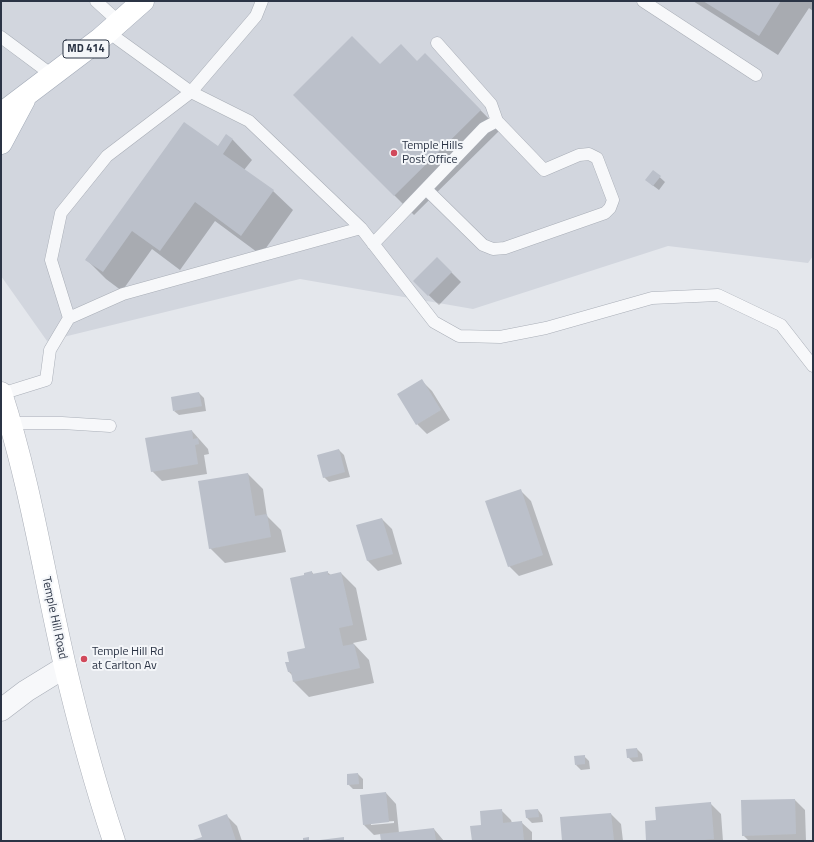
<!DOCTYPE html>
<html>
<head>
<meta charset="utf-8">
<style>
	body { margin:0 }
	#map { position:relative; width:814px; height:842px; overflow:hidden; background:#e4e7ec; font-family:"Titillium Web",sans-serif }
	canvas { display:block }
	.frame { position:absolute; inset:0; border:2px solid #2b3445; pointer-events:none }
</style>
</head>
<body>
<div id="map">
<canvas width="814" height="842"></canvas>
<div class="frame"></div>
</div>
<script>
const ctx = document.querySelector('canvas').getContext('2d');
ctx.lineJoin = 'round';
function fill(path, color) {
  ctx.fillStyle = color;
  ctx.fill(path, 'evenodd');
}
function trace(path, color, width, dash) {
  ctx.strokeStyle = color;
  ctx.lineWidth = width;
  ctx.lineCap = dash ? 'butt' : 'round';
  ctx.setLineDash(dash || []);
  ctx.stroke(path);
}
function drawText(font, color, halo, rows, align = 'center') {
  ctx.font = font + ' "Titillium Web",sans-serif';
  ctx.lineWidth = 4;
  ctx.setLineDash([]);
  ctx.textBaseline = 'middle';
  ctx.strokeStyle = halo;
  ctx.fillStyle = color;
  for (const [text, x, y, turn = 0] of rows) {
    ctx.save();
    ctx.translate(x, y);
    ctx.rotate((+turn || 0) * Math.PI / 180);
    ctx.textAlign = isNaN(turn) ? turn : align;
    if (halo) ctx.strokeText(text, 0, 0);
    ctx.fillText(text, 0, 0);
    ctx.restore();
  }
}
const built = new Path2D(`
	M 1,1 L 813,1 L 813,256 L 808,263 L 668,246 L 473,309 L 300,279 L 47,341 L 1,276 Z`);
const shadow = new Path2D(`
	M 693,1 L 813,1 L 813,11 L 809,8 L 778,55 Z
	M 425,54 L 500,130 L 414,215 L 294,95 L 380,65 L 417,62 Z
	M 226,136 L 233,140 L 252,160 L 244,170 L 273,191 L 293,210 L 261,255 L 215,221 L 180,270 L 152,249 L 122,291 L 106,279 L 86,259 L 218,147 Z
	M 653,171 L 665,182 L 659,190 L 651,184 Z
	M 437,258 L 461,282 L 439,305 L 414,281 Z
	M 422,381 L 432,391 L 450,420 L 427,434 L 417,424 Z
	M 199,393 L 204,398 L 206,411 L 179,415 L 174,411 Z
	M 192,431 L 208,449 L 209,454 L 204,455 L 207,474 L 162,481 L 152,471 Z
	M 339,450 L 344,455 L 350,477 L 329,482 L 324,477 Z
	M 248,474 L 263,489 L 267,516 L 281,530 L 286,552 L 225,563 L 210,548 Z
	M 520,490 L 531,501 L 553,565 L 519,576 L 509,566 Z
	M 382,519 L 392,529 L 402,564 L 378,571 L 368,561 L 358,526 Z
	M 312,572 L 314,575 L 327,572 L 331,575 L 341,573 L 356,588 L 367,640 L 353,643 L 369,660 L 374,683 L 309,697 L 294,682 L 293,676 L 289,672 L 290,662 L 307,649 L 305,576 Z
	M 637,749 L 642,754 L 643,761 L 633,762 L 628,757 Z
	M 584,756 L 589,761 L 590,769 L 581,770 L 576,765 Z
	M 358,774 L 363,779 L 363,789 L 353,789 L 348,784 Z
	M 386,793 L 396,804 L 399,833 L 434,829 L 444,841 L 382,841 L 381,834 L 374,835 L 364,825 ZM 394,821 L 394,823 L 371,825 L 371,823 Z
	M 795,800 L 805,810 L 806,841 L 749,841 L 743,835 Z
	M 710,803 L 721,814 L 723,841 L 647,841 L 657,821 Z
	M 501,810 L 511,820 L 512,823 L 521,822 L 532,832 L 532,841 L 473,841 L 482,826 Z
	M 538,810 L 542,815 L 543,822 L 532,823 L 527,818 L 526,811 Z
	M 611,814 L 621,824 L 623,841 L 563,841 Z
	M 227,816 L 237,826 L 242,841 L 193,841 L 203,837 Z`);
const building = new Path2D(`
	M 703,1 L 781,1 L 759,36 Z
	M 352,36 L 380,64 L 401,44 L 417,61 L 425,53 L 481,110 L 394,196 L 293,95 Z
	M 184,122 L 218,146 L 226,134 L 233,139 L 223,154 L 274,190 L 241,236 L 195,202 L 160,251 L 132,231 L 103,272 L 85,260 Z
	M 653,170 L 661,176 L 653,186 L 645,180 Z
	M 437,257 L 452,272 L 428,296 L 413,281 Z
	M 422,379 L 441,410 L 416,425 L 397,394 Z
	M 199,392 L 202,406 L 173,411 L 171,397 Z
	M 192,430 L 193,439 L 198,438 L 199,444 L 195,445 L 198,464 L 151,472 L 145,438 Z
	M 339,449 L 345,472 L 323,478 L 317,455 Z
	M 248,473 L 255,516 L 267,514 L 271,537 L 209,549 L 198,481 Z
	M 521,489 L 543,555 L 508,567 L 485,501 Z
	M 382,518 L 393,554 L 367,561 L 356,525 Z
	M 312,571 L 312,574 L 328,571 L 328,575 L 341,572 L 353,625 L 339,628 L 343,646 L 354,644 L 360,668 L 293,682 L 291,672 L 288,672 L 285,662 L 289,662 L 287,652 L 305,648 L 290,578 L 304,575 L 304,573 Z
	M 637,748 L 638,757 L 627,758 L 626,749 Z
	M 585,755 L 585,764 L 575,765 L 574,756 Z
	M 358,773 L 359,784 L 347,785 L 347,774 Z
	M 386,792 L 389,822 L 363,825 L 360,795 Z
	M 795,799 L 796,834 L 742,836 L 741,800 Z
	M 711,802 L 714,839 L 693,841 L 646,841 L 645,821 L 656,820 L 655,807 Z
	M 502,809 L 503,823 L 522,821 L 524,841 L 472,841 L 470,826 L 481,825 L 480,811 Z
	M 538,809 L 539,817 L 526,818 L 525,810 Z
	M 611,813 L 614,841 L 562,841 L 560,817 Z
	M 227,814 L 236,841 L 190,841 L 202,837 L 198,825 Z
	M 434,828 L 436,841 L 381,841 L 380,834 Z
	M 309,837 L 309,841 L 303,841 L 303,838 Z
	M 344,837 L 344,841 L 320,841 L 320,840 Z`);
const service = new Path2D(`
	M 96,1 L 119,22
	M 643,1 L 756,75
	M 108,32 L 191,92 L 249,121 L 361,228 L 434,322 L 459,336 L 500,337 L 546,328 L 652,298 L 718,295 L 781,325 L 813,366
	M 1,37 L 52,75
	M 437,43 L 491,104 L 497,121
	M 373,244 L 484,128 L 497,121 L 544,170 L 579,155 L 589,154 L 597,158 L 613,200 L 610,208 L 605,213 L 505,248 L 493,249 L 483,245 L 426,189
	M 69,318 L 51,260 L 61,213 L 107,156 L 191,92 L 256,16 L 262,1
	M 1,394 L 46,380 L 50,350 L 69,318 L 123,294 L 361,228
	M 10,423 L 62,423 L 110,426`);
const minor = new Path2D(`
	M 1,710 L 26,691 L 65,667`);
const secondary = new Path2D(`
	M 1,393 C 30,482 44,575 65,666 C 79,725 95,784 114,841`);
const primary = new Path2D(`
	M 1,114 L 100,39 L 143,1
	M 1,143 L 24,100`);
const markers = [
	[394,153,4,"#d1495b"],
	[84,659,4,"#d1495b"]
];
const shields = [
	[86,49,46]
];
const shieldNames = [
	["MD 414",86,49]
];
const poiNames = [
	["Temple Hills",402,146],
	["Post Office",402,160],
	["Temple Hill Rd",92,652],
	["at Carlton Av",92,666]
];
const streetNames = [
	["Temple Hill Road",54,618,78]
];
fill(built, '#d2d6de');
fill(shadow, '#0003');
fill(building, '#bbc0ca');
trace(service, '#a9aeb7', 13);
trace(minor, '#a9aeb7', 23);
trace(secondary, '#a9aeb7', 23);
trace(primary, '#a3abb8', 23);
trace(service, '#f7f8fa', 12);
trace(minor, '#f7f8fa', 22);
trace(secondary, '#fff', 22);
trace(primary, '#fff', 22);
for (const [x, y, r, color] of markers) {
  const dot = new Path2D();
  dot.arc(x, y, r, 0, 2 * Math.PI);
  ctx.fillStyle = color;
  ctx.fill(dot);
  trace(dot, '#f4f6f9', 1.5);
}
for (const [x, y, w] of shields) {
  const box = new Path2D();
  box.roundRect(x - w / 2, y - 9, w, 18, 3);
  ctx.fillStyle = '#f4f6f9';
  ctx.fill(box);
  trace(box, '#2b3445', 1);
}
drawText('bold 11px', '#2b3445', null, shieldNames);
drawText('12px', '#2b3445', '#f4f6f9', poiNames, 'left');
drawText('12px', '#2b3445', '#f4f6f9', streetNames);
</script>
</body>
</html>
